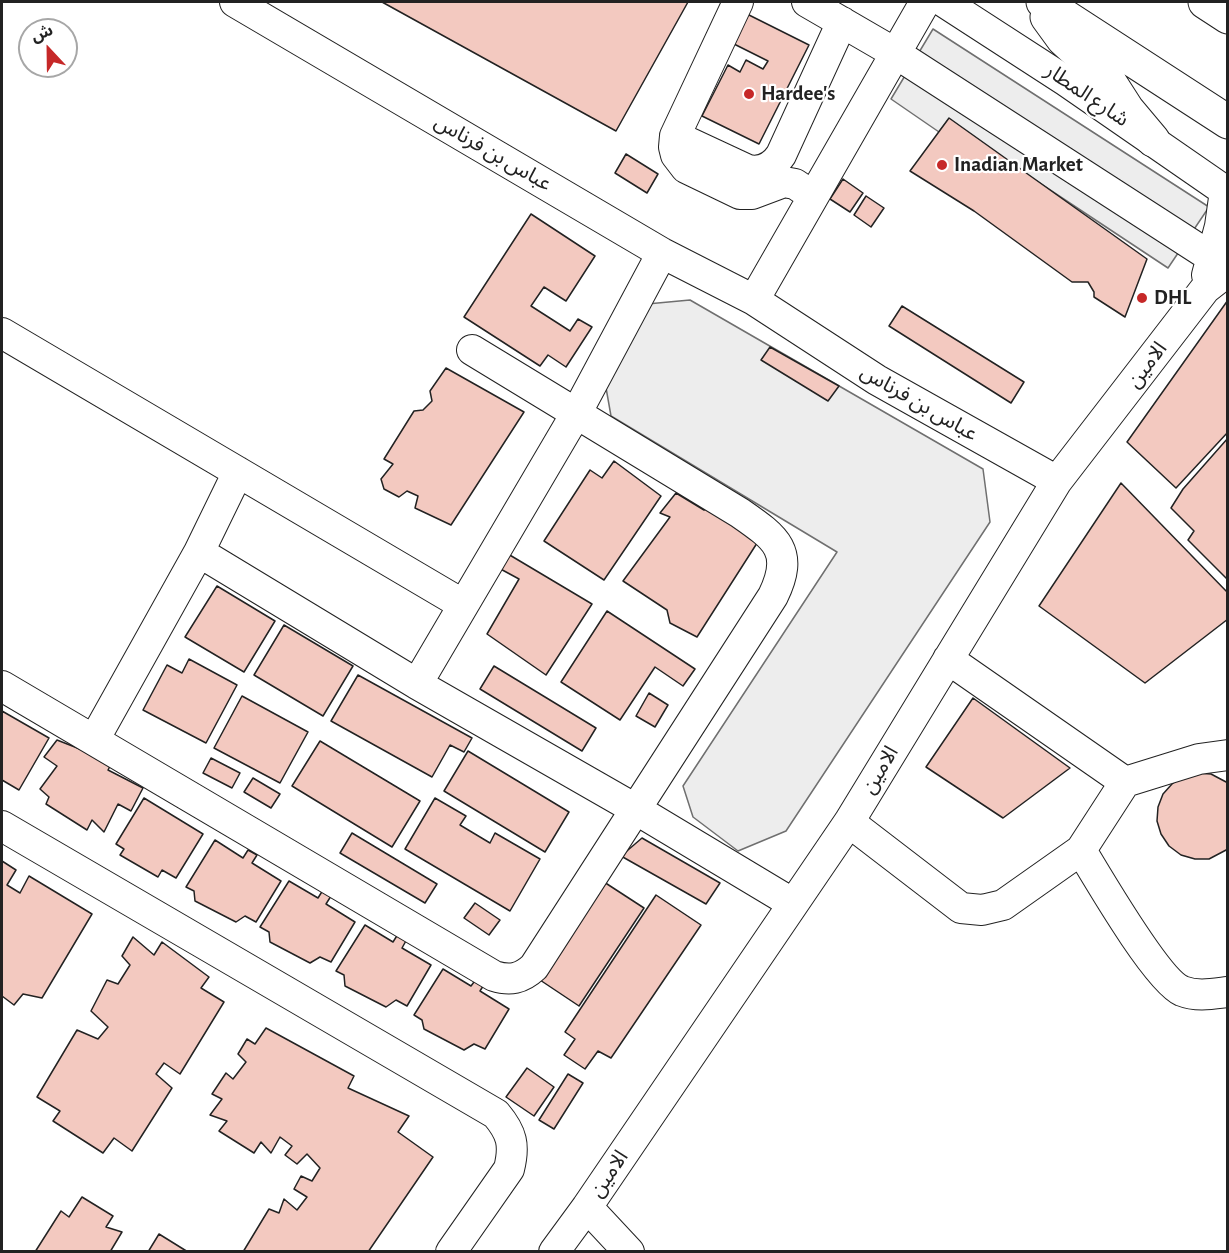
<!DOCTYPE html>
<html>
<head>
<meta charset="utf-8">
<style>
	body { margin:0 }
	#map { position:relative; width:1229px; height:1253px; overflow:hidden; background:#fff; font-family:"Alegreya Sans","Noto Sans Arabic",sans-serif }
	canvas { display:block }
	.frame { position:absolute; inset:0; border:3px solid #222; pointer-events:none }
	.north { position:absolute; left:18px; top:18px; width:60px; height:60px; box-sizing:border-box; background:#fff; border:2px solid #a7a7a7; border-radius:50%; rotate:338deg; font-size:16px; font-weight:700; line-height:24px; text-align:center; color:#222 }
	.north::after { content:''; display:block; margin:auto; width:21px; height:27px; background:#c62828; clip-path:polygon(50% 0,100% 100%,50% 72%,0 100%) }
</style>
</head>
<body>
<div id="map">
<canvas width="1229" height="1253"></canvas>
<div class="frame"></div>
<div class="north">ش</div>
</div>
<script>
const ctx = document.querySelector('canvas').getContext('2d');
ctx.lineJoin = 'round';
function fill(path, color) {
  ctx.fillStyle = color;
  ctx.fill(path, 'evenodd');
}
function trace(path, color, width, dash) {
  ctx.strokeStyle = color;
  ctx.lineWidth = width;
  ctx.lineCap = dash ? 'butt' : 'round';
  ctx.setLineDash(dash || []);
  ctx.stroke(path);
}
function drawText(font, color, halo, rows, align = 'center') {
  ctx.font = font + ' "Alegreya Sans","Noto Sans Arabic",sans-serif';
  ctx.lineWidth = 4.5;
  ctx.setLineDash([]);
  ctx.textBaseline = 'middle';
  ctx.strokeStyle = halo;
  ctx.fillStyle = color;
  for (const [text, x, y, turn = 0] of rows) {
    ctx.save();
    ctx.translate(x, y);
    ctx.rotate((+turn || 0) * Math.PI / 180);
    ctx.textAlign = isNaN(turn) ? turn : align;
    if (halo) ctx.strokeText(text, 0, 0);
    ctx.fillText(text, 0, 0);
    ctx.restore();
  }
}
const parking = new Path2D(`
	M 933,29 L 1209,207 L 1168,268 L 1035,180 L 949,119 L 939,132 L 891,99 Z
	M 690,300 L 983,469 L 990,522 L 786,831 L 738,851 L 693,817 L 683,786 L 837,552 L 611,416 L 605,382 L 647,304 Z`);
const building = new Path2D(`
	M 382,2 L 688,2 L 616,131 Z
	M 743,12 L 809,45 L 759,144 L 702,116 L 728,65 L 740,72 L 746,60 L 763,69 L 768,61 L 728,41 Z
	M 949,118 L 1147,259 L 1125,317 L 1094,297 L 1094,292 L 1088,282 L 1072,282 L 974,211 L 910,171 Z
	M 626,154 L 658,174 L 647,193 L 615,173 Z
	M 843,179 L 863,193 L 850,212 L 830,199 Z
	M 866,196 L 884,208 L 871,227 L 854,215 Z
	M 531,214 L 595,256 L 566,301 L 544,287 L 531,306 L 570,331 L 578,319 L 592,327 L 566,367 L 548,355 L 540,366 L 464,317 Z
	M 1228,300 L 1228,432 L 1176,488 L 1127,442 Z
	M 902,306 L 1024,382 L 1011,403 L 889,326 Z
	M 770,347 L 839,386 L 828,401 L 761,360 Z
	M 446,368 L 524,412 L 451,525 L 415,508 L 418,496 L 407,491 L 399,497 L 384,489 L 381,479 L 393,464 L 384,459 L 414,411 L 423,410 L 432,401 L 430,391 Z
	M 1228,438 L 1228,580 L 1188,540 L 1194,531 L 1171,508 L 1183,489 Z
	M 614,461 L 661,496 L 604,580 L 544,541 L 590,470 L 602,478 Z
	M 1121,483 L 1228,593 L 1228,619 L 1145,683 L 1039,606 Z
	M 676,493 L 704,510 L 716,504 L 759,540 L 697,637 L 670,623 L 667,610 L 623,581 L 670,517 L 660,513 Z
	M 503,551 L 592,604 L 546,675 L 487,634 L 519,579 L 495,566 Z
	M 217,586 L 275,621 L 244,672 L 185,637 Z
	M 607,611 L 695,669 L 683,686 L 655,667 L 620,720 L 561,682 Z
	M 284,625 L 353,666 L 323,716 L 254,675 Z
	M 189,659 L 237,685 L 206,743 L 143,710 L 167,665 L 182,673 Z
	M 494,666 L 596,728 L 582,751 L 480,689 Z
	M 358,675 L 472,738 L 464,752 L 450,745 L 432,777 L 331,721 Z
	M 649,693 L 668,705 L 655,727 L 636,716 Z
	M 242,696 L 308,732 L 280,783 L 214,748 Z
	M 973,698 L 1070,768 L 1003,818 L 926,767 Z
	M 2,711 L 49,738 L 19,790 L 2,780 Z
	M 57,740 L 85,751 L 115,757 L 108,770 L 143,788 L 131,811 L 118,804 L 104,832 L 92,820 L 87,830 L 46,804 L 49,797 L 40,789 L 57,766 L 44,757 Z
	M 320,741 L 420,801 L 392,847 L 292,786 Z
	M 468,751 L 569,812 L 545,852 L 444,791 Z
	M 211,758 L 240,773 L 232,788 L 203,773 Z
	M 1196,773 L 1211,774 L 1228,783 L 1228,849 L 1209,859 L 1195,859 L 1181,855 L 1169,846 L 1161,834 L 1157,821 L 1158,807 L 1163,794 L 1172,784 L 1183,776 Z
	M 253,778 L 280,794 L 271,808 L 244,792 Z
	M 144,798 L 203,834 L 176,878 L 162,870 L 158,877 L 120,855 L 124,849 L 116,844 Z
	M 435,798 L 466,816 L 460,825 L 490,843 L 495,833 L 540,859 L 510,911 L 405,849 Z
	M 352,833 L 437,884 L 425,903 L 340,853 Z
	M 642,838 L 720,883 L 706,904 L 621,856 Z
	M 215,840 L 243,858 L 248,850 L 257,855 L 252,863 L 281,881 L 256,922 L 245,916 L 236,922 L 195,901 L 194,891 L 186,887 Z
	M 2,861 L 16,870 L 7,885 L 20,893 L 29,876 L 92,914 L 42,998 L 23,994 L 14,1005 L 2,996 Z
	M 289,881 L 318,898 L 323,890 L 331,896 L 326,904 L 355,922 L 331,962 L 320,957 L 310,963 L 270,942 L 269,932 L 260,927 Z
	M 604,882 L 644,908 L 579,1006 L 540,980 Z
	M 656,895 L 701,925 L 611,1058 L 598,1051 L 585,1069 L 564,1055 L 575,1039 L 565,1032 Z
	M 475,903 L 500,920 L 489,935 L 464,918 Z
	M 365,925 L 393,942 L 398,934 L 407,939 L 402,948 L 431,965 L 407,1006 L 396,1000 L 386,1007 L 345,986 L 344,975 L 336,971 Z
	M 133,937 L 154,955 L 162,942 L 209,977 L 201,988 L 224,1002 L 180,1074 L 164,1063 L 156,1074 L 172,1088 L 132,1151 L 114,1138 L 103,1153 L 53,1121 L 60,1111 L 37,1097 L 77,1030 L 98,1039 L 108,1027 L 91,1011 L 107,980 L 118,984 L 130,965 L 122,956 Z
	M 443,969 L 471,986 L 477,978 L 485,983 L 480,991 L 509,1009 L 485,1049 L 474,1044 L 464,1050 L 424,1029 L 422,1020 L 414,1015 Z
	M 266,1028 L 354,1076 L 348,1088 L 409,1116 L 398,1132 L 433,1157 L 368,1252 L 243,1252 L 269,1209 L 279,1213 L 284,1199 L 297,1210 L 307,1197 L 294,1189 L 301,1176 L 312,1181 L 320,1168 L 307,1154 L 297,1164 L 285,1155 L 292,1146 L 280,1137 L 271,1153 L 261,1142 L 254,1153 L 219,1131 L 227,1121 L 210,1115 L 222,1099 L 212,1094 L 226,1073 L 233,1079 L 246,1062 L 238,1054 L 247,1039 L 255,1044 Z
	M 527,1068 L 554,1087 L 534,1116 L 506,1097 Z
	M 568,1074 L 583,1083 L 554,1129 L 539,1120 Z
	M 82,1197 L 113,1216 L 106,1227 L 122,1232 L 110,1252 L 35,1252 L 61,1211 L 69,1217 Z
	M 159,1234 L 188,1252 L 148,1252 Z`);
const minor = new Path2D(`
	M 235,2 L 662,253 L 754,300 L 877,380 L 1057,481
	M 738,2 L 675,136 L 674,147 L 676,155 L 686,168 L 740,194 L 752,194 L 784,182 L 795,184 L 813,196
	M 807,2 L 895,53 L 1211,257 L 1228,264
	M 944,2 L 1066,81 L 1228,193
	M 675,136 L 748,170 C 762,173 773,167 781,155 L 842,22
	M 1207,275 L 1220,226 L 1225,191
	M 754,300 L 925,2
	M 2,333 L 462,604
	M 199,552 L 417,684 L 637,810 L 792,903
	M 417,684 L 577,412 L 662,253
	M 2,686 L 494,976 C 510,981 521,979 534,967 L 773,596 C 795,551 776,538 740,513 L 472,350
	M 94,740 L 199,552 L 238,472
	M 1125,782 L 1199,759 L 1228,755
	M 849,822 L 961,908 L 982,910 L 1003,905 L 1081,850 L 1125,782 L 948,659
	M 2,826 L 496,1114 C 512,1133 515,1145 509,1169 L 451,1252
	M 1081,850 C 1098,878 1157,980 1182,991 C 1197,997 1212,994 1228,992
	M 587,1207 L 629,1252
	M 554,1252 L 587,1207 L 849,822 L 1057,481 L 1205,289 L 1228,271`);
const highway = new Path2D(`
	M 1043,2 L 1228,122
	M 1205,2 L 1228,17
	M 1047,17 L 1063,39 L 1109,81 L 1127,109 L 1153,140`);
const markers = [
	[749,94,6,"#c62828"],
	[942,165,6,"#c62828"],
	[1142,298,6,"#c62828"]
];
const poiNames = [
	["Hardee's",761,94],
	["Inadian Market",954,165],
	["DHL",1154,298]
];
const streetNames = [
	["شارع المطار",1087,95,34],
	["عباس بن فرناس",493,153,30],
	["الامين",1147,365,-53],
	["عباس بن فرناس",919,403,30],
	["الامين",880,770,-59],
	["الامين",609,1174,-56]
];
fill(parking, '#ededed');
trace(parking, '#6f6f6f', 1.5);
fill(building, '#f3c9c0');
trace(building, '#222', 1.5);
trace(minor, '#222', 32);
trace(highway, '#222', 35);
trace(minor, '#fff', 30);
trace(highway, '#fff', 33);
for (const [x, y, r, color] of markers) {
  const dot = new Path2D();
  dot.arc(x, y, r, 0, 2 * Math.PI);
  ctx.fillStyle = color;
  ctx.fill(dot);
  trace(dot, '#fff', 2);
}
drawText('bold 21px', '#222', '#fff', poiNames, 'left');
drawText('21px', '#222', '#fff', streetNames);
</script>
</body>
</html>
